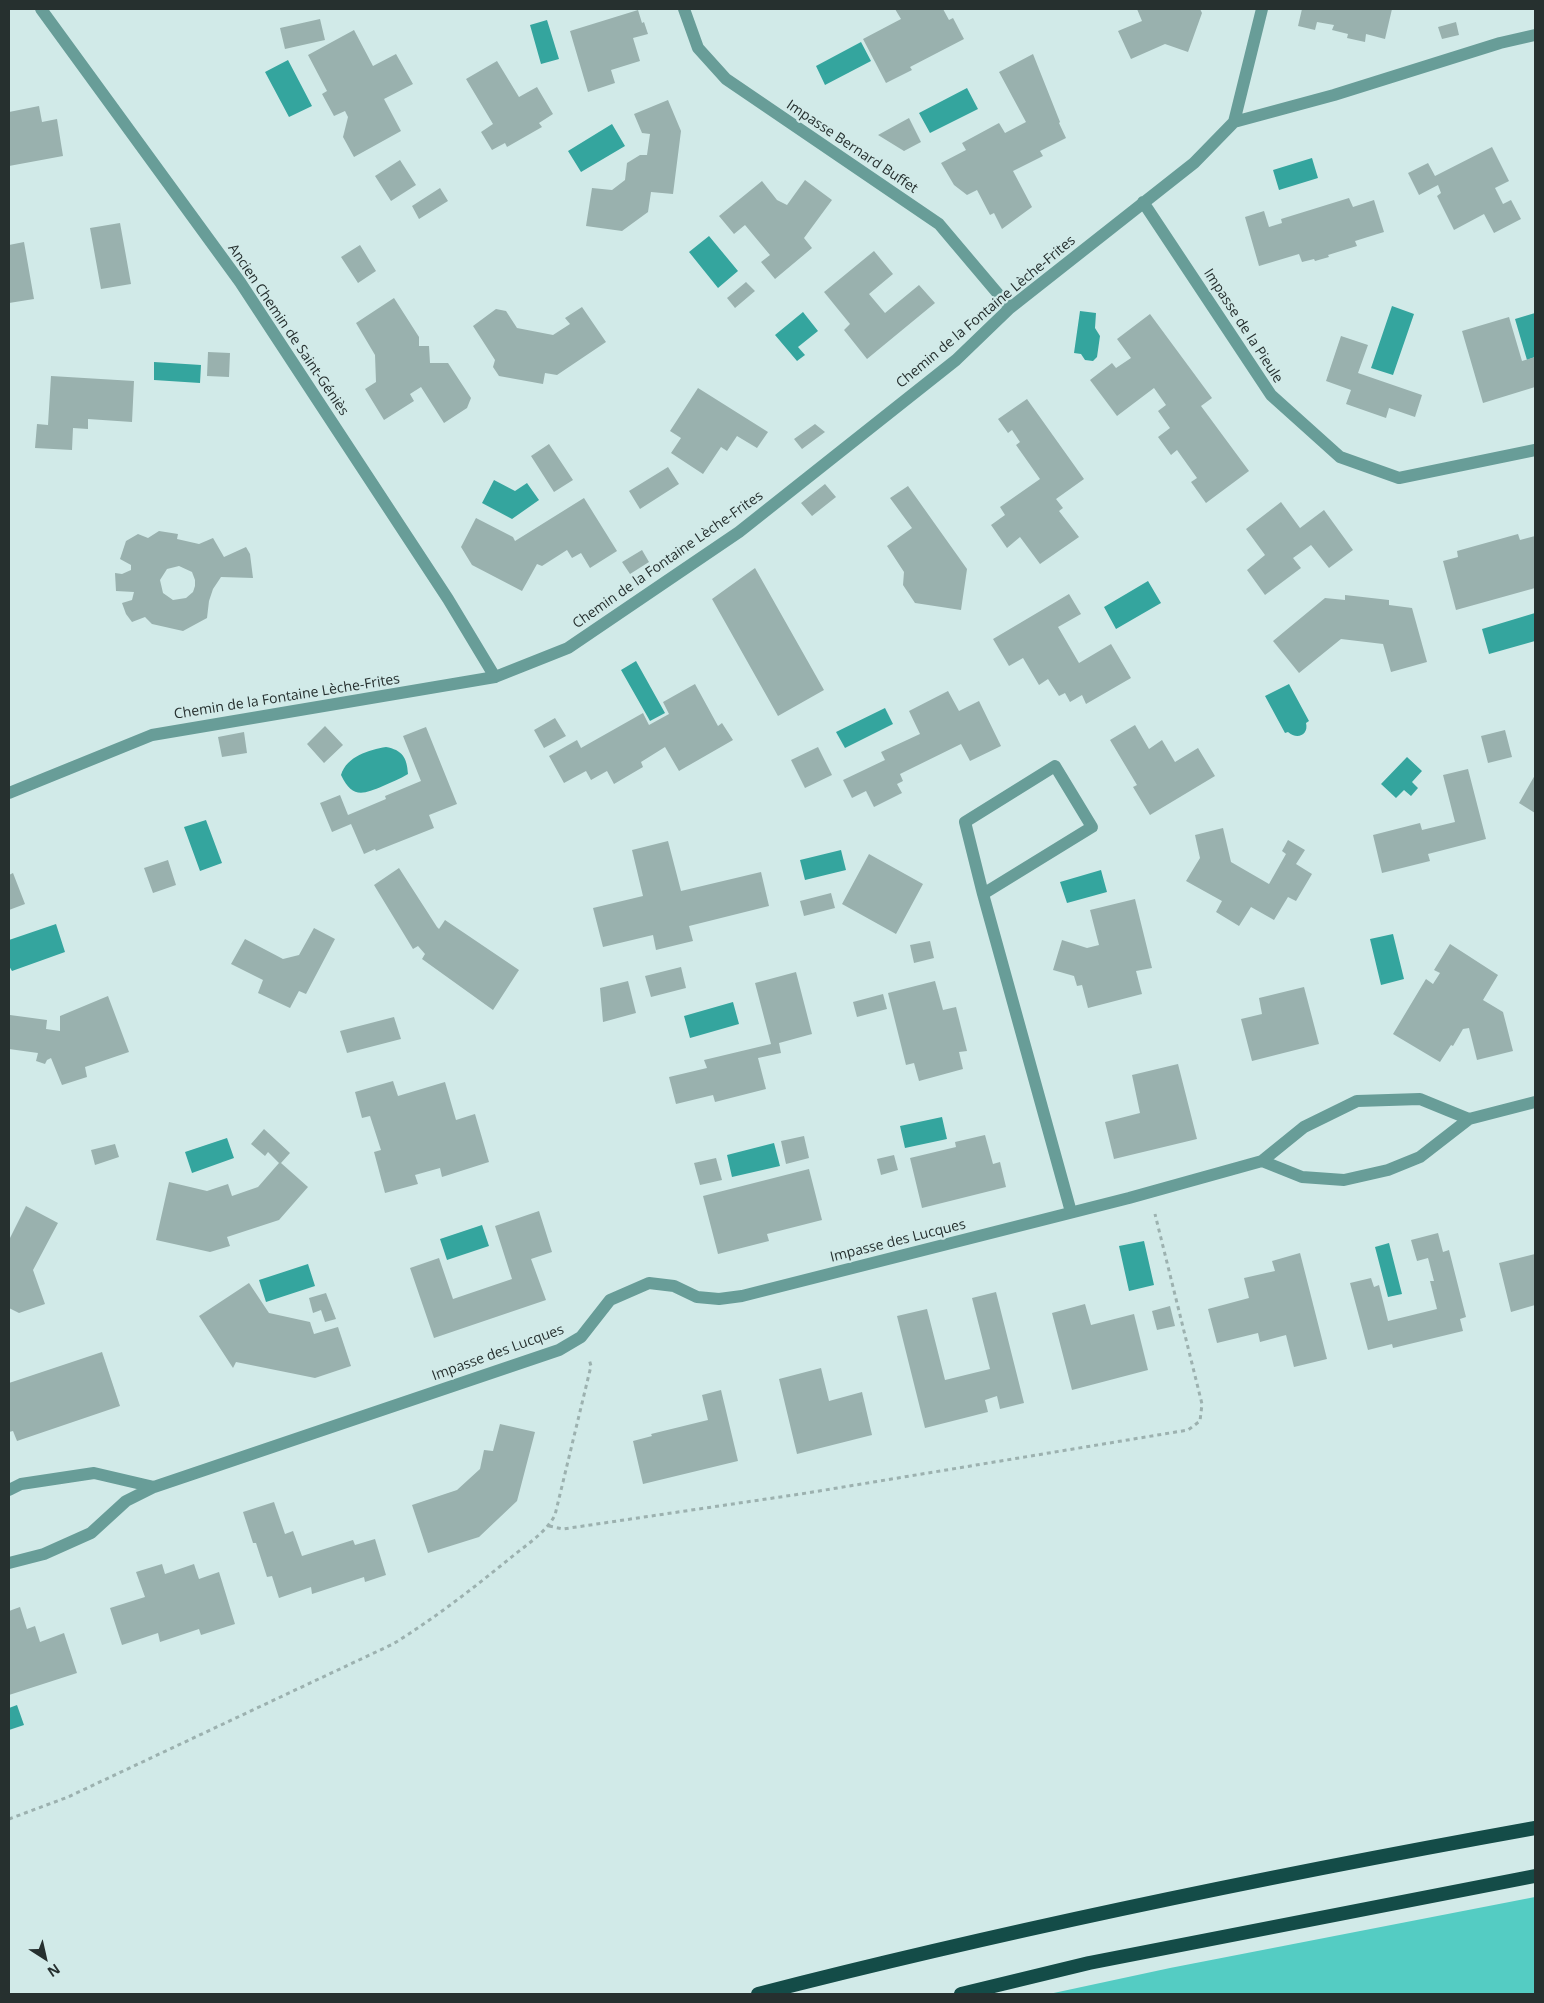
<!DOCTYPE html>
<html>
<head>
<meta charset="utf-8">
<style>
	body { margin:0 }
	#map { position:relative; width:1544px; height:2003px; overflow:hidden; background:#d1eae8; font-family:"Open Sans",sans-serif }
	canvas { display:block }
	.frame { position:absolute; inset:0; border:10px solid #26302f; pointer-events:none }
	.north { position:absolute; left:20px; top:1933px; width:50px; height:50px; -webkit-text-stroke:4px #d1eae8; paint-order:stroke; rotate:145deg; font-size:14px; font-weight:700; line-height:20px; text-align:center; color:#26302f }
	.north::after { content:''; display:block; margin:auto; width:18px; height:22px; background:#26302f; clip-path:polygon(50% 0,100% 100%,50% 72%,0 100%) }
</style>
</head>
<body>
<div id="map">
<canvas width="1544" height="2003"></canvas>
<div class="frame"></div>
<div class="north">N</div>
</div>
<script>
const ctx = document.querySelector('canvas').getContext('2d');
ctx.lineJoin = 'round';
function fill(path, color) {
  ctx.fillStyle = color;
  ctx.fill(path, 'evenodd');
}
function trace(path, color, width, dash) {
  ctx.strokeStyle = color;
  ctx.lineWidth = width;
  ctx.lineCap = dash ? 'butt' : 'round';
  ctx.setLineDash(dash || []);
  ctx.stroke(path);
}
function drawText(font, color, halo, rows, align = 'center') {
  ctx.font = font + ' "Open Sans",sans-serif';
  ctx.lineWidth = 4.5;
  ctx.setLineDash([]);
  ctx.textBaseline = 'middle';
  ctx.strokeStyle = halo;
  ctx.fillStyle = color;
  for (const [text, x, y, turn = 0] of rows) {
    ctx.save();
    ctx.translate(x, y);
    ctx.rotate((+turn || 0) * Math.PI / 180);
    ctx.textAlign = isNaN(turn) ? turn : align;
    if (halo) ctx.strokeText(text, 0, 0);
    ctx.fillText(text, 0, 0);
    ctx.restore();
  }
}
const green = new Path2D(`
	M 1535,1897 L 1535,1994 L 1049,1994 L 1170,1968 Z`);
const water = new Path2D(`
	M 547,20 L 559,59 L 541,64 L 530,25 Z
	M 861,42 L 871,61 L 825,85 L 816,66 Z
	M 288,60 L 312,106 L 289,117 L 265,72 Z
	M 967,88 L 978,109 L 930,133 L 919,113 Z
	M 612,124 L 625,146 L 581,172 L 568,151 Z
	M 1312,158 L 1318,178 L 1279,190 L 1273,170 Z
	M 709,236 L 738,271 L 718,288 L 689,252 Z
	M 1392,306 L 1414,314 L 1393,375 L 1371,368 Z
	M 1080,311 L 1096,313 L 1095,328 L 1100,336 L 1097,357 L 1093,361 L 1085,360 L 1081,354 L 1074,353 Z
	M 803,312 L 818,331 L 798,347 L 805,355 L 797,361 L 775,335 Z
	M 1535,313 L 1535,357 L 1527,360 L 1515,319 Z
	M 154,362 L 201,365 L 200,383 L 154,380 Z
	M 494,480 L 515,491 L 527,483 L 539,500 L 512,519 L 482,503 Z
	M 1148,581 L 1161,603 L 1116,629 L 1104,607 Z
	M 1535,613 L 1535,641 L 1489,654 L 1482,629 Z
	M 636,661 L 665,713 L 650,721 L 621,670 Z
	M 1289,684 L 1309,721 L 1306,723 C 1309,735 1297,740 1288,732 L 1285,733 L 1265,696 Z
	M 885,708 L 893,724 L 845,748 L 836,732 Z
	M 386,747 C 402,750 407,757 408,774 C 400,779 391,782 383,786 C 362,795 352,798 341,775 C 347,756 369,750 386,747 Z
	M 1407,757 L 1422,771 L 1412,782 L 1418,788 L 1411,796 L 1404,790 L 1396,798 L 1381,784 Z
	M 206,820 L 222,863 L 200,871 L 184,827 Z
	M 841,850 L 846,870 L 805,880 L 800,860 Z
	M 1101,870 L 1107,892 L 1067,903 L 1060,882 Z
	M 56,924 L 65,952 L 12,971 L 9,966 L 9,940 Z
	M 1393,934 L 1404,979 L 1381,985 L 1370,939 Z
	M 733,1002 L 739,1024 L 690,1038 L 684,1016 Z
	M 942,1117 L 947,1139 L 905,1148 L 900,1126 Z
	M 227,1138 L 234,1158 L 192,1173 L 185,1152 Z
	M 774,1143 L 780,1166 L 732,1177 L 727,1155 Z
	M 482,1225 L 489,1246 L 447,1260 L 440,1239 Z
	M 1144,1241 L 1154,1285 L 1129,1291 L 1119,1246 Z
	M 1389,1243 L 1402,1294 L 1388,1297 L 1375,1247 Z
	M 308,1264 L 315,1286 L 266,1302 L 259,1280 Z
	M 17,1705 L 24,1725 L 9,1730 L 9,1708 Z`);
const building = new Path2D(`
	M 895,9 L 943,9 L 949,20 L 953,18 L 964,39 L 910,67 L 912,70 L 886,83 L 863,39 L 901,19 Z
	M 1137,9 L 1200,9 L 1202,13 L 1188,52 L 1165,44 L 1131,59 L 1118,31 L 1142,21 Z
	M 1302,9 L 1392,9 L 1385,39 L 1366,34 L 1365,42 L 1347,38 L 1348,34 L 1332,30 L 1334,25 L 1317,22 L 1315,30 L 1298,26 Z
	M 638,10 L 642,23 L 644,22 L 648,34 L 633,38 L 640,61 L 611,70 L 615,83 L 588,92 L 570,31 Z
	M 320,19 L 325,40 L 285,49 L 280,28 Z
	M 1456,22 L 1459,35 L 1442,39 L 1438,27 Z
	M 354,30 L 373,66 L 396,54 L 413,84 L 384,99 L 401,131 L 354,157 L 343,137 L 348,117 L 345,111 L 334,116 L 322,94 L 327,91 L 308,55 Z
	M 1033,54 L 1060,122 L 1059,123 L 1066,138 L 1040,151 L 1043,156 L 1013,171 L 1032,207 L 1002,229 L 994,213 L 990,215 L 977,190 L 967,195 L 954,185 L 941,163 L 966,150 L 962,143 L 999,123 L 1005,133 L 1026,122 L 999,72 Z
	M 497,61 L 519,97 L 537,87 L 553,114 L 539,123 L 542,127 L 507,147 L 505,143 L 492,150 L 481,132 L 493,124 L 466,79 Z
	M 668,100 L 681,131 L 673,194 L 651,192 L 648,212 L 622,231 L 586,226 L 592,188 L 612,190 L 625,180 L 627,163 L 640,155 L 647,155 L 650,134 L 642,133 L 634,114 Z
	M 39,106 L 42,122 L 57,119 L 63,156 L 9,166 L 9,112 Z
	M 909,118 L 921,142 L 904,151 L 878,135 Z
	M 1492,147 L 1509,181 L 1495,188 L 1503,204 L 1511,200 L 1521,219 L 1494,233 L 1484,214 L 1454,230 L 1437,196 L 1441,193 L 1438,185 L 1419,195 L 1408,173 L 1428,163 L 1435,176 Z
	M 400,160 L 416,185 L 391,201 L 375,176 Z
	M 805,180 L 832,200 L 804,238 L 812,248 L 775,279 L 761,262 L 770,255 L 745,225 L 734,234 L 719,216 L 762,181 L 777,200 L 787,205 Z
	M 440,188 L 448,201 L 419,219 L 412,206 Z
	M 1349,198 L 1353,207 L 1374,200 L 1384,232 L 1355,241 L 1357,246 L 1328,255 L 1329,257 L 1315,261 L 1314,259 L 1302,262 L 1299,254 L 1259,266 L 1245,217 L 1264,211 L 1269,227 L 1282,223 L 1281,219 Z
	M 120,223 L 131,284 L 101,289 L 90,228 Z
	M 24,242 L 34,299 L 9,303 L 9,245 Z
	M 360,245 L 376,271 L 358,283 L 341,257 Z
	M 874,251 L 893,274 L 869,294 L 885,313 L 919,285 L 935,303 L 867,359 L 844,330 L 850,324 L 824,292 Z
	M 746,282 L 755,291 L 735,308 L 727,298 Z
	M 394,298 L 419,337 L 419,346 L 429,346 L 430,363 L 448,363 L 471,398 L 467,408 L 444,423 L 421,387 L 410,394 L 414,401 L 384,420 L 365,389 L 376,382 L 375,355 L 356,323 Z
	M 582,307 L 606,342 L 557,375 L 545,373 L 543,384 L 499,376 L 493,367 L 495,360 L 473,326 L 496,309 L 506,311 L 517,328 L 553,335 L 570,324 L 565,318 Z
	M 1150,314 L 1212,398 L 1201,406 L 1249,471 L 1206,503 L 1191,482 L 1197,478 L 1177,450 L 1171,455 L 1158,437 L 1170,428 L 1158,411 L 1166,405 L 1154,388 L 1117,416 L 1090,380 L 1112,363 L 1116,368 L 1131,358 L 1117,339 Z
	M 1509,317 L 1522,361 L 1535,357 L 1535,387 L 1483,403 L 1462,331 Z
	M 1341,336 L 1368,345 L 1358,373 L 1422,395 L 1415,417 L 1389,408 L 1386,418 L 1346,404 L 1351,390 L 1326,381 Z
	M 208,352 L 230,353 L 229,377 L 207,376 Z
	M 51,376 L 134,381 L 132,422 L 88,419 L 88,429 L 73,428 L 72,450 L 35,448 L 37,424 L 48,425 Z
	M 698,388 L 768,432 L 757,448 L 737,436 L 727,451 L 721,447 L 703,474 L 671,453 L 681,438 L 670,431 Z
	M 1027,399 L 1084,479 L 1056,499 L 1063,508 L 1059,511 L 1079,537 L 1040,564 L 1020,537 L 1007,548 L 991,525 L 1005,515 L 1000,507 L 1040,479 L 1016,445 L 1020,442 L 1012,430 L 1008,433 L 998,419 Z
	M 815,424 L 825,432 L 802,449 L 794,439 Z
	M 549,444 L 573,480 L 554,492 L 531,456 Z
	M 668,467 L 679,484 L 640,509 L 629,491 Z
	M 825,484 L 836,497 L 812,516 L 801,503 Z
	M 908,486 L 967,569 L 961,610 L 915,603 L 903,585 L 904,572 L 887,546 L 912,528 L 890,498 Z
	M 584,498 L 617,551 L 590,568 L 581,553 L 572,558 L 567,550 L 542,566 L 537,564 L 522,591 L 472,565 L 461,547 L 476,518 L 513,537 L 515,541 Z
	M 1281,502 L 1300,528 L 1324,510 L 1353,550 L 1329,568 L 1311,545 L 1293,558 L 1301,568 L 1265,595 L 1247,570 L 1265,555 L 1246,529 Z
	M 159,531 L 178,534 L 177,539 L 199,544 L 213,538 L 224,557 L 246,547 L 250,554 L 253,578 L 221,577 L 213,589 L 209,601 L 207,618 L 183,631 L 152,624 L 145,617 L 132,622 L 126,614 L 122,603 L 132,600 L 134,592 L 116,591 L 115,573 L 122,574 L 131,570 L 131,565 L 120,559 L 126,541 L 138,534 L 148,538 ZM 179,566 L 192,572 L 195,580 L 195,586 L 193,592 L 186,598 L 173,600 L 163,593 L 160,580 L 167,569 Z
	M 1518,534 L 1520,540 L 1535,536 L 1535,588 L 1456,610 L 1443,561 L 1458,557 L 1457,551 Z
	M 642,550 L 649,562 L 630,574 L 622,562 Z
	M 755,568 L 824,690 L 778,716 L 712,599 Z
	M 1069,594 L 1081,614 L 1058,627 L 1079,663 L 1111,644 L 1131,678 L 1086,704 L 1082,695 L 1070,702 L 1065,693 L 1059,696 L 1048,679 L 1039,685 L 1023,658 L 1009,666 L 993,639 Z
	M 1345,595 L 1389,600 L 1389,605 L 1412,608 L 1427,662 L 1391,672 L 1383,644 L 1341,639 L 1299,673 L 1273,641 L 1325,598 L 1345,600 Z
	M 695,684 L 718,726 L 722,723 L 733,740 L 679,771 L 665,747 L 641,762 L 643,767 L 614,784 L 607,771 L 591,780 L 586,771 L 564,783 L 549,756 L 577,740 L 581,748 L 643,713 L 649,725 L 669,714 L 663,702 Z
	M 948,691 L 959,711 L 979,701 L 1001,746 L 970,761 L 961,744 L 900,774 L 903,781 L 897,784 L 902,793 L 874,807 L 866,791 L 852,798 L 843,780 L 885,760 L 881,752 L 920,734 L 909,711 Z
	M 555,718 L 566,736 L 544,748 L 534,730 Z
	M 1135,725 L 1149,749 L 1162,740 L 1175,762 L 1198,748 L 1215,776 L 1150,815 L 1133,787 L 1137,785 L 1110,740 Z
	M 325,726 L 343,745 L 324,763 L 307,744 Z
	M 426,727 L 457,804 L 429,815 L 434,828 L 376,851 L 375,849 L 364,854 L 351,824 L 332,832 L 320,803 L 340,795 L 348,815 L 386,799 L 385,796 L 421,781 L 403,736 Z
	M 1505,730 L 1512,757 L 1488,763 L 1481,736 Z
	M 244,732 L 247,753 L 222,757 L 218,737 Z
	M 818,747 L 832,775 L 805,788 L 791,760 Z
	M 1468,769 L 1486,839 L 1428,854 L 1430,861 L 1382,873 L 1373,835 L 1420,823 L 1422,830 L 1455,822 L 1443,775 Z
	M 1535,775 L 1535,813 L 1519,803 Z
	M 1223,828 L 1231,862 L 1269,884 L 1286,854 L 1282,851 L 1288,840 L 1305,850 L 1296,864 L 1312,874 L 1296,901 L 1288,897 L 1274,920 L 1251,907 L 1239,926 L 1216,912 L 1222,901 L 1186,881 L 1200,858 L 1195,835 Z
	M 668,841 L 681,891 L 761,872 L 769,906 L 689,926 L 693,941 L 656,950 L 653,935 L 603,947 L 593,908 L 643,896 L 632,850 Z
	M 869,854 L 923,884 L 896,934 L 842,904 Z
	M 168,860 L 176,885 L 153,893 L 144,868 Z
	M 399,868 L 437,927 L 439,929 L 445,920 L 519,970 L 493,1010 L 422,959 L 425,954 L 418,946 L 413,949 L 374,885 Z
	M 13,873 L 25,904 L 9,910 L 9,875 Z
	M 831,893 L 835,908 L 804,916 L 800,901 Z
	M 1135,899 L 1152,968 L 1136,971 L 1142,994 L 1088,1008 L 1082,985 L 1077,986 L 1074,976 L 1053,970 L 1062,940 L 1087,948 L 1099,945 L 1090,910 Z
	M 314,928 L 335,939 L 306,994 L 299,991 L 290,1008 L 258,993 L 263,980 L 231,964 L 245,939 L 283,959 L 299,955 Z
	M 930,941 L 934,958 L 914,963 L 910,945 Z
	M 1450,944 L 1498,975 L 1483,1000 L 1503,1012 L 1513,1051 L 1477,1060 L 1469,1028 L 1463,1029 L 1453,1046 L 1451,1045 L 1440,1062 L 1393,1034 L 1426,979 L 1433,984 L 1440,973 L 1434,970 Z
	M 681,967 L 686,988 L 651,997 L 645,976 Z
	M 796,972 L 812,1034 L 779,1043 L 781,1053 L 758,1058 L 766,1089 L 715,1102 L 713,1095 L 676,1104 L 669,1077 L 707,1068 L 704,1060 L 771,1044 L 755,983 Z
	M 628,981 L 636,1013 L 603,1022 L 600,988 Z
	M 935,981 L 943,1010 L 956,1007 L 967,1051 L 959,1052 L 963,1069 L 919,1081 L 914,1063 L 906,1065 L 888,993 Z
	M 1304,987 L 1319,1044 L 1252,1061 L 1241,1019 L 1262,1014 L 1259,998 Z
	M 883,994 L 887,1009 L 857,1017 L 853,1002 Z
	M 108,996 L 129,1052 L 85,1067 L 87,1077 L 62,1085 L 51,1058 L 47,1060 L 45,1064 L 36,1061 L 38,1053 L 9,1049 L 10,1015 L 47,1020 L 46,1029 L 60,1031 L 60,1016 Z
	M 394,1017 L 401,1039 L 347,1053 L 340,1031 Z
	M 1178,1064 L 1197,1139 L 1114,1159 L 1105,1122 L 1140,1113 L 1132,1075 Z
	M 393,1081 L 398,1096 L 445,1082 L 456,1120 L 475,1114 L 489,1162 L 442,1177 L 440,1168 L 415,1175 L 418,1184 L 385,1193 L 374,1152 L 381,1150 L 370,1116 L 362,1118 L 355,1092 Z
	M 264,1129 L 290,1153 L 281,1163 L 308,1187 L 279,1220 L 227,1237 L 230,1246 L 210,1252 L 156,1240 L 169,1182 L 207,1191 L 228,1184 L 232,1196 L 258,1187 L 279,1163 L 268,1152 L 265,1156 L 251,1144 Z
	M 985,1135 L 993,1164 L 1000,1162 L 1006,1187 L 922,1208 L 910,1158 L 956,1147 L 955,1142 Z
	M 804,1136 L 809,1158 L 786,1164 L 781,1141 Z
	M 115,1144 L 119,1157 L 95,1165 L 91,1150 Z
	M 894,1155 L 898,1170 L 881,1175 L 877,1159 Z
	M 716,1158 L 722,1180 L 700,1185 L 694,1163 Z
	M 809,1169 L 822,1220 L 767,1234 L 769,1241 L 718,1254 L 703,1196 Z
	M 26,1206 L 58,1223 L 33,1270 L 45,1304 L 19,1313 L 9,1308 L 9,1240 Z
	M 539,1211 L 552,1252 L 531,1259 L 546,1300 L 434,1338 L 410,1268 L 439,1258 L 453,1299 L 512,1279 L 495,1226 Z
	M 1438,1233 L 1443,1252 L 1449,1250 L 1466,1317 L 1460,1319 L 1463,1331 L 1393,1348 L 1392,1344 L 1368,1350 L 1350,1283 L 1371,1278 L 1374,1287 L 1379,1285 L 1388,1321 L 1437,1309 L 1430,1281 L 1434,1281 L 1428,1258 L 1417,1261 L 1411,1240 Z
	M 1300,1253 L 1327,1359 L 1294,1367 L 1286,1335 L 1260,1342 L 1258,1333 L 1217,1343 L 1208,1309 L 1249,1298 L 1244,1278 L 1275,1271 L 1272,1261 Z
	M 1535,1254 L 1535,1305 L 1511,1312 L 1499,1263 Z
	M 249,1283 L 269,1313 L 310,1322 L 314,1334 L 338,1327 L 351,1366 L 315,1378 L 236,1362 L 233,1368 L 199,1316 Z
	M 996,1292 L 1024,1403 L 1000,1409 L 997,1396 L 985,1400 L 988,1412 L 925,1428 L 897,1316 L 927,1309 L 945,1380 L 990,1369 L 972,1298 Z
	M 326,1293 L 336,1319 L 325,1322 L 321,1310 L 313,1313 L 309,1298 Z
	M 1085,1304 L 1091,1325 L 1134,1314 L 1148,1370 L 1072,1390 L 1052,1313 Z
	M 1170,1306 L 1175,1326 L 1157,1330 L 1152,1311 Z
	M 102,1352 L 120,1406 L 17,1441 L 13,1431 L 9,1432 L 9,1383 Z
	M 821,1368 L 829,1401 L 862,1392 L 872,1435 L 797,1454 L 779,1379 Z
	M 721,1390 L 738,1461 L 643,1484 L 633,1441 L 652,1436 L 651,1434 L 708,1420 L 702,1395 Z
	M 500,1424 L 535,1432 L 517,1501 L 479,1537 L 428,1553 L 412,1505 L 457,1490 L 480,1469 L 484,1450 L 493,1451 Z
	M 274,1502 L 285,1534 L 293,1531 L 302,1556 L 353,1540 L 355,1545 L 375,1539 L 386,1575 L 365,1582 L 364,1577 L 312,1594 L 311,1587 L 279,1598 L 272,1576 L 267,1577 L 256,1543 L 253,1543 L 243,1512 Z
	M 162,1564 L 165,1574 L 194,1564 L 199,1579 L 219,1572 L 235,1624 L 201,1635 L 199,1629 L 160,1642 L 158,1633 L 122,1645 L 110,1608 L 145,1597 L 136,1572 Z
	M 20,1607 L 27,1629 L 35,1626 L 40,1642 L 64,1633 L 77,1673 L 9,1695 L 9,1611 Z`);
const path = new Path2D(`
	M 549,1526 L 563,1529 L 807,1493 L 1188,1430 L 1200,1421 L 1202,1404 L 1155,1214
	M 9,1819 L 68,1797 L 393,1644 C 435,1618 475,1587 514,1555 C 529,1543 546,1532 555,1515 L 591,1366 L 589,1359`);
const minor = new Path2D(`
	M 41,9 L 240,282 L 448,599 L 495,677
	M 684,9 L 698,48 L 726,79 L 939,224 L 1010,308
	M 1234,122 L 1334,95 L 1500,43 L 1535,35
	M 1143,202 L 1271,395 L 1340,457 L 1399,478 L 1535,450
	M 9,793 L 152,735 L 495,677 L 568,648 L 739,532 L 956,360 L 1010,308 L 1194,163 L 1234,122 L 1262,9
	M 983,894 L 965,822 L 1055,766 L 1092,827 L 983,894 L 1071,1212
	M 1262,1161 L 1302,1177 L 1344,1180 L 1388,1170 L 1420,1157 L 1469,1119
	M 9,1490 L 21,1484 L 94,1473 L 154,1487 L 559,1350 L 581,1337 L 610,1300 L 649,1283 L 674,1286 L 697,1297 L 719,1299 L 742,1296 L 1129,1198 L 1262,1161 L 1304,1127 L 1357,1101 L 1420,1099 L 1469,1119 L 1535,1102
	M 9,1563 L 44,1554 L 91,1533 L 126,1501 L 154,1487`);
const trunk = new Path2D(`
	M 758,1994 C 1015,1928 1274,1875 1535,1828
	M 961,1994 L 1089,1963 L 1535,1876`);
const streetNames = [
	["Impasse Bernard Buffet",852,147,34],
	["Chemin de la Fontaine Lèche-Frites",986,312,-40],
	["Impasse de la Pieule",1243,326,57],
	["Ancien Chemin de Saint-Géniès",288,330,56],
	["Chemin de la Fontaine Lèche-Frites",668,560,-35],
	["Chemin de la Fontaine Lèche-Frites",287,697,-9],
	["Impasse des Lucques",898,1241,-14],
	["Impasse des Lucques",498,1353,-20]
];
fill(green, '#54ccc3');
fill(water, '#34a59e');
fill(building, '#99b1ae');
trace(path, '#9cb1af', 3, [4, 4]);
trace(minor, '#689d98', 12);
trace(trunk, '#144c48', 14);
drawText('14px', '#26302f', '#d1eae8', streetNames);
</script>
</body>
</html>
